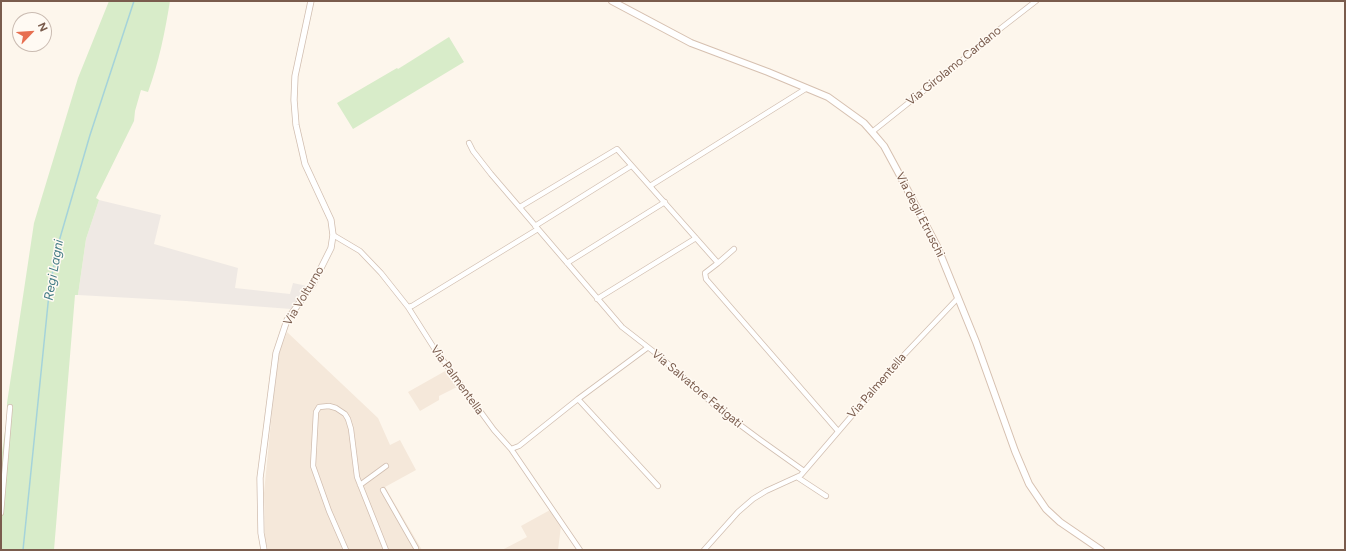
<!DOCTYPE html>
<html>
<head>
<meta charset="utf-8">
<style>
	body { margin:0 }
	#map { position:relative; width:1346px; height:551px; overflow:hidden; background:#fdf6ec; font-family:Figtree,sans-serif }
	canvas { display:block }
	.frame { position:absolute; inset:0; border:2px solid #7a5c4d; pointer-events:none }
	.north { position:absolute; left:12px; top:12px; width:40px; height:40px; box-sizing:border-box; background:#fffaf3; border:1px solid #cabbb1; border-radius:50%; rotate:65deg; font-size:11px; font-weight:700; line-height:16px; text-align:center; color:#7a5c4d }
	.north::after { content:''; display:block; margin:auto; width:14px; height:18px; background:#e76f51; clip-path:polygon(50% 0,100% 100%,50% 72%,0 100%) }
</style>
</head>
<body>
<div id="map">
<canvas width="1346" height="551"></canvas>
<div class="frame"></div>
<div class="north">N</div>
</div>
<script>
const ctx = document.querySelector('canvas').getContext('2d');
ctx.lineJoin = 'round';
function fill(path, color) {
  ctx.fillStyle = color;
  ctx.fill(path, 'evenodd');
}
function trace(path, color, width, dash) {
  ctx.strokeStyle = color;
  ctx.lineWidth = width;
  ctx.lineCap = dash ? 'butt' : 'round';
  ctx.setLineDash(dash || []);
  ctx.stroke(path);
}
function drawText(font, color, halo, rows, align = 'center') {
  ctx.font = font + ' Figtree,sans-serif';
  ctx.lineWidth = 3;
  ctx.setLineDash([]);
  ctx.textBaseline = 'middle';
  ctx.strokeStyle = halo;
  ctx.fillStyle = color;
  for (const [text, x, y, turn = 0] of rows) {
    ctx.save();
    ctx.translate(x, y);
    ctx.rotate((+turn || 0) * Math.PI / 180);
    ctx.textAlign = isNaN(turn) ? turn : align;
    if (halo) ctx.strokeText(text, 0, 0);
    ctx.fillText(text, 0, 0);
    ctx.restore();
  }
}
const residential = new Path2D(`
	M 287,332 L 378,418 L 390,445 L 400,440 L 416,470 L 385,487 L 422,550 L 268,550 L 265,540 L 264,493 L 272,411 L 279,353 Z
	M 447,370 L 459,386 L 439,396 L 439,400 L 420,411 L 408,392 Z
	M 550,510 L 561,526 L 558,550 L 502,550 L 527,537 L 521,526 Z`);
const industrial = new Path2D(`
	M 99,200 L 161,215 L 154,244 L 238,268 L 235,288 L 290,294 L 293,283 L 307,286 L 291,309 L 186,301 L 78,295 L 86,239 Z`);
const green = new Path2D(`
	M 109,1 L 170,1 C 165,32 159,62 148,92 L 141,90 L 135,111 L 134,121 L 96,198 L 99,200 L 86,239 L 78,295 L 75,295 L 54,550 L 1,550 L 1,460 L 7,417 L 7,403 L 34,223 L 78,78 Z
	M 449,37 L 464,62 L 353,129 L 337,103 L 397,68 L 398,69 Z`);
const stream = new Path2D(`
	M 23,550 L 50,284 L 60,238 L 90,135 L 134,1`);
const minor = new Path2D(`
	M 872,132 L 971,53 L 987,39 L 1036,1
	M 469,143 L 473,151 L 491,174 L 622,327 L 658,355 L 720,410 L 759,439 L 804,471
	M 650,186 L 807,88
	M 520,207 L 617,149 L 718,263 L 705,273 L 706,279 L 838,431
	M 535,226 L 631,166
	M 333,235 L 360,251 L 381,273 L 408,307 L 434,348 L 494,430 L 511,449 L 580,550
	M 567,263 L 665,202
	M 718,263 L 734,249
	M 597,299 L 696,238
	M 408,307 L 412,306 L 538,229
	M 578,399 L 658,486
	M 511,449 L 519,446 L 578,399 L 647,348
	M 797,477 L 826,496
	M 360,485 L 386,466
	M 383,490 L 416,548
	M 1,513 L 10,407
	M 346,550 L 329,511 L 313,466 L 316,412 L 319,407 L 329,406 L 336,408 L 345,414 L 348,419 L 351,429 L 357,477 L 386,550
	M 704,550 L 738,512 L 753,499 L 766,491 L 801,475 L 903,356 L 958,298`);
const tertiary = new Path2D(`
	M 264,550 L 261,533 L 260,478 L 276,353 L 287,320 L 313,284 L 331,248 L 333,235 L 331,220 L 305,164 L 296,125 L 294,100 L 295,76 L 311,1`);
const secondary = new Path2D(`
	M 612,1 L 691,43 L 768,72 L 828,97 L 864,123 L 872,132 L 884,146 L 897,170 L 937,246 L 976,342 L 1015,451 L 1029,484 L 1046,509 L 1060,522 L 1101,550`);
const streetNames = [
	["Via Girolamo Cardano",954,66,-39],
	["Via degli Etruschi",920,215,63],
	["Via Volturno",304,296,-59],
	["Via Palmentella",457,380,54],
	["Via Palmentella",877,386,-49],
	["Via Salvatore Fatigati",697,389,40]
];
const waterNames = [
	["Regi Lagni",54,270,-80]
];
fill(residential, '#f5e8da');
fill(industrial, '#efe9e4');
fill(green, '#d8ecc9');
trace(stream, '#a5d3da', 1.5);
trace(minor, '#d1beb0', 6);
trace(tertiary, '#d1beb0', 7);
trace(secondary, '#d6c0b0', 8);
trace(minor, '#fff', 4.5);
trace(tertiary, '#fff', 5.5);
trace(secondary, '#fff', 6);
drawText('12px', '#7a5c4d', '#fffaf3', streetNames);
drawText('italic 13px', '#437c86', '#fffaf3', waterNames);
</script>
</body>
</html>
